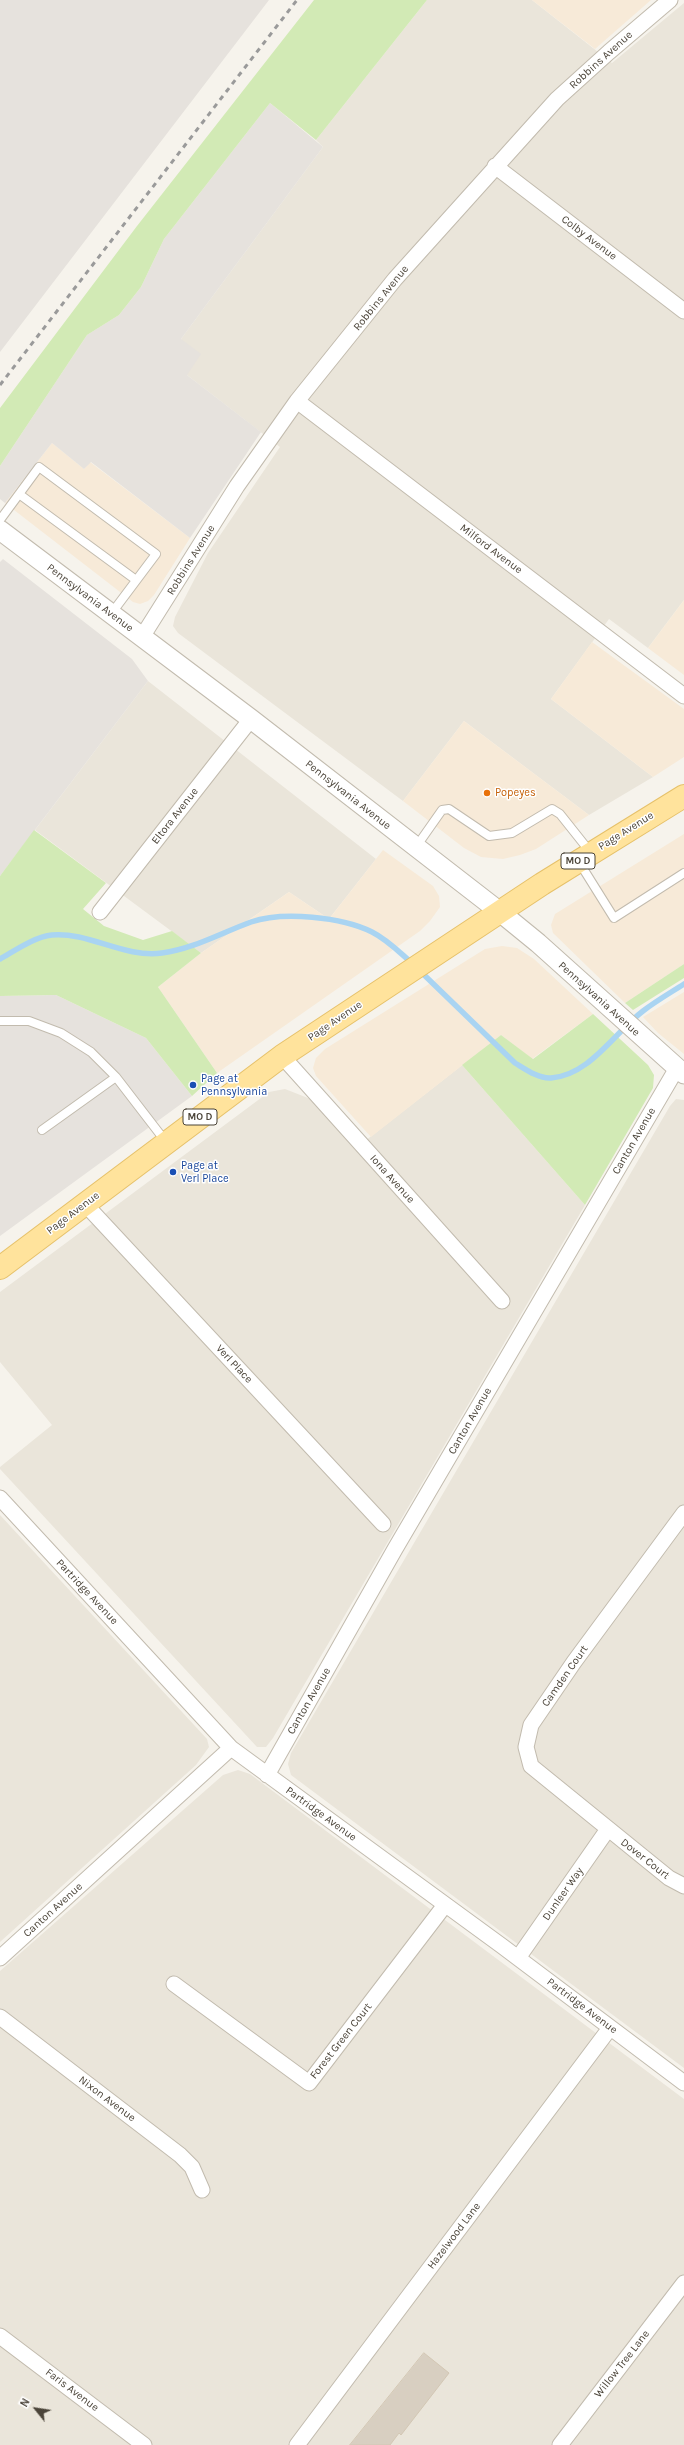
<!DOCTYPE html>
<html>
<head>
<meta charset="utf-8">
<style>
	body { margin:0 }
	#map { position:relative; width:684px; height:2445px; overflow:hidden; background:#f6f3ec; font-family:Karla,sans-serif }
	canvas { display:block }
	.north { position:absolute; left:16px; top:2389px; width:40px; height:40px; -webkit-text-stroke:3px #fff; paint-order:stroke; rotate:300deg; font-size:11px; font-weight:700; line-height:16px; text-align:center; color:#4b4439 }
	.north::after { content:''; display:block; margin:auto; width:14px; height:18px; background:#4b4439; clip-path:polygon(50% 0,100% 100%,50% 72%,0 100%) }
</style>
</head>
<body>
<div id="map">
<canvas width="684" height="2445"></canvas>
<div class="north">N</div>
</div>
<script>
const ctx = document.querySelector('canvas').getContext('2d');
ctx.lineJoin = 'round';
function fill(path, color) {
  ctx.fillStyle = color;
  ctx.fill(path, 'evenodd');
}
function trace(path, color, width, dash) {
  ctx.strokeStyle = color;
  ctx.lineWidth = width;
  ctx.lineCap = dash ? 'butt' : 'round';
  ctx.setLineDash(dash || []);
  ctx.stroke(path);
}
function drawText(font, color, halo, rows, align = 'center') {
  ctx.font = font + ' Karla,sans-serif';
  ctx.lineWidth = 3;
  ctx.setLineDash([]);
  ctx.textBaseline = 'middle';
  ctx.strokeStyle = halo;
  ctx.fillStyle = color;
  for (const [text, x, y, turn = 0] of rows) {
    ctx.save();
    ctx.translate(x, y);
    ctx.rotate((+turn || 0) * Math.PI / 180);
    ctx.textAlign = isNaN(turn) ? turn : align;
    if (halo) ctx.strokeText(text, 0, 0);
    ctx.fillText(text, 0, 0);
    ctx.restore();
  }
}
const residential = new Path2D(`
	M 427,0 L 532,0 L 612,63 L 684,3 L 684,600 L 648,648 L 609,619 L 551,699 L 653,777 L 589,815 L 464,721 L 403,801 L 178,633 L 173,626 L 175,617 L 208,553 L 280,447 L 187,375 L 181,339 L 323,147 L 316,140 Z
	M 148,681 L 376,859 L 329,919 L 289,892 L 201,953 L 35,830 Z
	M 462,1065 L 585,1205 L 273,1738 L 266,1747 L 257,1747 L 0,1469 L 0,1467 L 52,1425 L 0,1362 L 0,1292 L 269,1092 L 285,1089 L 313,1100 L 356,1148 Z
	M 676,1099 L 684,1100 L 684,2068 L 291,1775 L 288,1764 L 291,1753 L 670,1106 Z
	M 0,1515 L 207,1739 L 209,1747 L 196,1765 L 0,1942 Z
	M 238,1770 L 250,1774 L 684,2099 L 684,2445 L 0,2445 L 0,1971 L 223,1775 Z`);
const commercial = new Path2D(`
	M 532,0 L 651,0 L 595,49 Z
	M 52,443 L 84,469 L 90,462 L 190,538 L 154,595 L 148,601 L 140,604 L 133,602 L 5,503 Z
	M 684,600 L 684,675 L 648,648 Z
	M 592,642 L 684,709 L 684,757 L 653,777 L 551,699 Z
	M 464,721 L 589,815 L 536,849 L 520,855 L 503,859 L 481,857 L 464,848 L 403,801 Z
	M 684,834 L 684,964 L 625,1003 L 553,933 L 551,925 L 555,914 Z
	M 383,850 L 433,886 L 439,896 L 440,907 L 430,921 L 420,931 L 217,1073 L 158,987 L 201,953 L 289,892 L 329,919 Z
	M 502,946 L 517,948 L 534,959 L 593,1014 L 532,1059 L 501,1035 L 371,1137 L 316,1076 L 313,1068 L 316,1058 L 325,1049 L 485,949 Z
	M 684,992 L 684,1054 L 658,1033 L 643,1017 Z`);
const industrial = new Path2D(`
	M 0,0 L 269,0 L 0,352 Z
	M 270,103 L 323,147 L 181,339 L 201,354 L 187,375 L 261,432 L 190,538 L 91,462 L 84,469 L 52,443 L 5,503 L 0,499 L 0,466 L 87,335 L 119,315 L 141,287 L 164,239 Z
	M 3,559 L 132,659 L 148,681 L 0,876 L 0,562 Z
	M 56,995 L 146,1038 L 192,1096 L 0,1236 L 0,996 Z`);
const green = new Path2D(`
	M 314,0 L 427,0 L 316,140 L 270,103 L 164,239 L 141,287 L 119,315 L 87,335 L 0,466 L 0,408 L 137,226 Z
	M 34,830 L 106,883 L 83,909 L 104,926 L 143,940 L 172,931 L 201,953 L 158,987 L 217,1073 L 192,1096 L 146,1038 L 56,995 L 0,996 L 0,876 Z
	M 684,964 L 684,978 L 633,1010 L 625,1003 Z
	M 593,1014 L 648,1065 L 654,1075 L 653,1088 L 585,1205 L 462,1065 L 501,1035 L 533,1059 Z`);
const stream = new Path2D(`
	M 0,959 C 16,950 34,937 52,935 C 90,932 123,958 162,953 C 193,949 221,933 251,922 C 283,911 342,917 372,932 C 388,940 400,953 413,964
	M 419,970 L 515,1063 C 525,1069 539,1079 551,1078 C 590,1075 614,1033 643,1011 C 656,1001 670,993 684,984`);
const building = new Path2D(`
	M 424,2353 L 449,2373 L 401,2435 L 399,2433 L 390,2445 L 350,2445 Z`);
const service = new Path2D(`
	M 19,494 L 136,580
	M 0,520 L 39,467 L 156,554 L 111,614
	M 416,847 L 442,810 L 449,809 L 489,836 L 512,833 L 552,809 L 560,814 L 591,853
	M 579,862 L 614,918 L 684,873
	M 0,1021 L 29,1021 L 61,1033 L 91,1052 L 116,1077 L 42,1130
	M 116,1077 L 166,1142`);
const minor = new Path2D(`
	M 495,166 L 684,311
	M 297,401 L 684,696
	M 142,637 L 237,486 L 297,401 L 395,279 L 557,99 L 609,52 L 670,0
	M 100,912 L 251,719
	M 282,1056 L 502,1301
	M 85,1204 L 383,1524
	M 0,1498 L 231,1748 L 502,1946 L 684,2083
	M 684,1513 L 574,1662 L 531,1725 L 526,1747 L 531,1766 L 669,1878 L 684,1886
	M 267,1775 L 395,1549 L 677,1068
	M 0,1958 L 231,1748
	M 518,1958 L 608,1829
	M 174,1984 L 309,2083 L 445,1905
	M 0,2017 L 180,2155 L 192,2167 L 202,2190
	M 0,2336 L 144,2445
	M 297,2445 L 610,2028
	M 560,2445 L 684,2283`);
const tertiary = new Path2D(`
	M 0,530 L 251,719 L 500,912 L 538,943 L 684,1074`);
const primary = new Path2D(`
	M 0,1268 L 282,1056 L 542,884 L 684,796`);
const rail = new Path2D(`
	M 0,385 L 297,0`);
const markers = [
	[487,793,4,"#e8710a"],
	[193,1085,4,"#1a4fb4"],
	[173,1172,4,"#1a4fb4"]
];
const shields = [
	[578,861,34],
	[200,1117,34]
];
const shieldNames = [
	["MO D",578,861],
	["MO D",200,1117]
];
const streetNames = [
	["Robbins Avenue",601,60,-42],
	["Colby Avenue",589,238,37],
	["Robbins Avenue",381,298,-51],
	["Milford Avenue",491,549,37],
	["Robbins Avenue",191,560,-58],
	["Pennsylvania Avenue",90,598,37],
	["Pennsylvania Avenue",348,795,38],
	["Eltora Avenue",175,816,-52],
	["Page Avenue",626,831,-32],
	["Pennsylvania Avenue",599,999,42],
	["Page Avenue",335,1021,-34],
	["Canton Avenue",634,1141,-60],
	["Iona Avenue",392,1179,48],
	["Page Avenue",73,1213,-37],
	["Verl Place",234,1364,47],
	["Canton Avenue",470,1421,-60],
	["Partridge Avenue",87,1592,47],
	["Camden Court",565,1676,-55],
	["Canton Avenue",309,1701,-60],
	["Partridge Avenue",321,1814,36],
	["Dover Court",645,1859,38],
	["Dunleer Way",563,1894,-55],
	["Canton Avenue",53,1910,-42],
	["Partridge Avenue",582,2006,37],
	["Forest Green Court",341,2041,-52],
	["Nixon Avenue",107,2099,37],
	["Hazelwood Lane",454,2236,-53],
	["Willow Tree Lane",622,2364,-52],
	["Faris Avenue",72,2390,37]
];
const foodNames = [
	["Popeyes",495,793]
];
const transitNames = [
	["Page at",201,1079],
	["Pennsylvania",201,1092],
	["Page at",181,1166],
	["Verl Place",181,1179]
];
fill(residential, '#eae5da');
fill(commercial, '#f7ead8');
fill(industrial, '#e6e2dd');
fill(green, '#d2eab5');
trace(stream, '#a9d4f2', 5.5);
fill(building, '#d8cfc1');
trace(building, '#d3c7b4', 1);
trace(service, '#c2bbae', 10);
trace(minor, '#c2bbae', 17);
trace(tertiary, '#c2bbae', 21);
trace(primary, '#e6c16a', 24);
trace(service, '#fff', 8);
trace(minor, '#fff', 15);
trace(tertiary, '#fff', 19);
trace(primary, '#ffe39c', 22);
trace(rail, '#9a9a9a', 3, [5, 5]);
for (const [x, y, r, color] of markers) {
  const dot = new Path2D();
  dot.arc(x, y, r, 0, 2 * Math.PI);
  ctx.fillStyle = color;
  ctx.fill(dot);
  trace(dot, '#fff', 1.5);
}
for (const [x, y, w] of shields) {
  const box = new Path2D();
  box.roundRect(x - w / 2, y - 8, w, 16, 3);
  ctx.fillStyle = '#fff';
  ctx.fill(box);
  trace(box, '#4b4439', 1);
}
drawText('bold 10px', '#4b4439', null, shieldNames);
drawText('11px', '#4b4439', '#fff', streetNames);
drawText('11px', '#c56008', '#fff', foodNames, 'left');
drawText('11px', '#164399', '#fff', transitNames, 'left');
</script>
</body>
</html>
